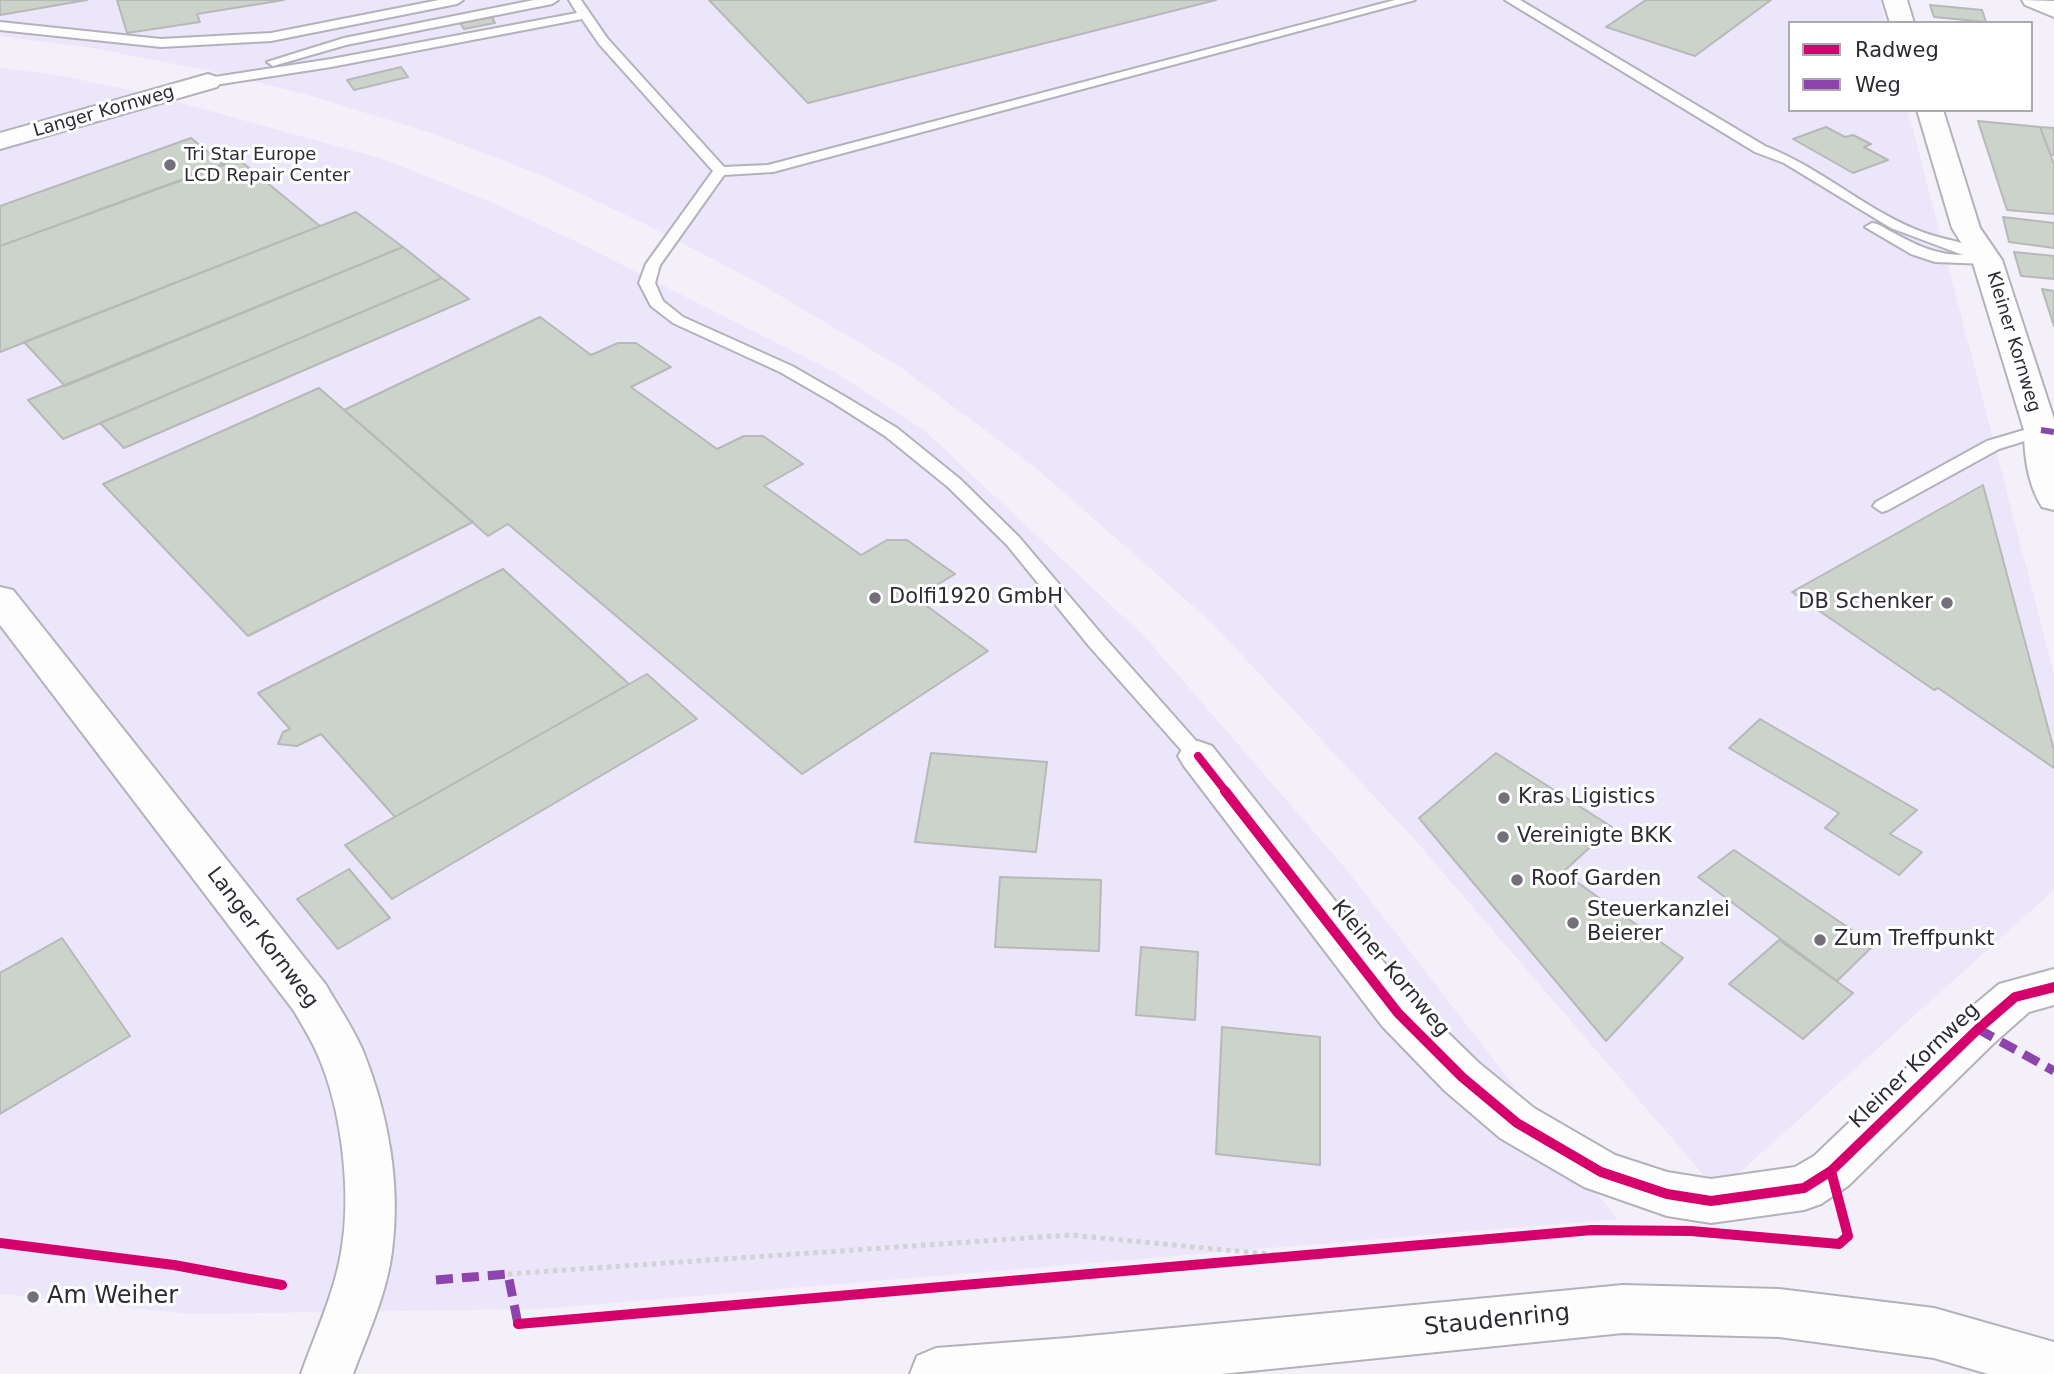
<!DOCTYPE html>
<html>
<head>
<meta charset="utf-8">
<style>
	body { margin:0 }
	#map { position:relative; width:2054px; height:1374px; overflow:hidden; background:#f3f0f9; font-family:"DejaVu Sans",sans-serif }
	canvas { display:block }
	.legend { position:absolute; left:1788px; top:21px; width:245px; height:91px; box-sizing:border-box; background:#fff; border:2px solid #abaaae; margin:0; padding:9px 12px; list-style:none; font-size:21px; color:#2e2b35 }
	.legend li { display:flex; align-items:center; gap:14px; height:35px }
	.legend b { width:35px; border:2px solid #abaaae }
</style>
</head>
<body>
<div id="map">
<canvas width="2054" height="1374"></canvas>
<ul class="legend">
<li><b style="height:9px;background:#d6006c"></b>Radweg</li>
<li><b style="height:9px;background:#8e44ad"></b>Weg</li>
</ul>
</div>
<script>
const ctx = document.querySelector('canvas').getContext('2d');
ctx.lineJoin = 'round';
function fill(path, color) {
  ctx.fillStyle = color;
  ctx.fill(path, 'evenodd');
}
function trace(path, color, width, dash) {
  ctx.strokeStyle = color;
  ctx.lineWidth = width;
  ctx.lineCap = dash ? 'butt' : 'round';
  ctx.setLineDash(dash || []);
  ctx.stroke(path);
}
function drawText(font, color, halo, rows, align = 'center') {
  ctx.font = font + ' "DejaVu Sans",sans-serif';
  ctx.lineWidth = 6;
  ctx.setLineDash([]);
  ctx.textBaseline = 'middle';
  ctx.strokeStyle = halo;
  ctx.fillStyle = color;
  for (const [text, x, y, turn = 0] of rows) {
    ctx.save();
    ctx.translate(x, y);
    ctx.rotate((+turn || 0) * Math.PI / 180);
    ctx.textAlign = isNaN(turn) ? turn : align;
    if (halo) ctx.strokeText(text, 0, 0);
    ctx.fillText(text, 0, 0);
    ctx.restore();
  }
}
const built = new Path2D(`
	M 0,0 L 1880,0 L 1886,23 L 1790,23 L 1790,110 L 1908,110 L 2054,674 L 2054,890 L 1718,1192 L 1415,840 L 1211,622 L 1037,469 L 900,367 L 757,282 L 645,224 L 543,176 L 434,134 L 305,94 L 210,71 L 93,48 L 0,36 Z
	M 0,68 L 58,75 L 153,95 L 383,159 L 491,202 L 583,245 L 836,373 L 924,430 L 1146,638 L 1346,869 L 1617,1219 L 539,1309 L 191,1314 L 0,1294 Z`);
const building = new Path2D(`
	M 0,0 L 87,0 L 0,15 Z
	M 117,0 L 284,0 L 197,14 L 200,22 L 127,33 Z
	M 709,0 L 1216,0 L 808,103 Z
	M 1646,0 L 1771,0 L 1695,56 L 1606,27 Z
	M 1930,5 L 1982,10 L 1986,22 L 1934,17 Z
	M 492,17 L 495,23 L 464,29 L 460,23 Z
	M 401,67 L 408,77 L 354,90 L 347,80 Z
	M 1978,121 L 2040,127 L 2054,164 L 2054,214 L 2007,210 Z
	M 1826,127 L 1845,137 L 1853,135 L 1871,144 L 1864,147 L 1888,160 L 1853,173 L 1793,139 Z
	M 2040,127 L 2054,128 L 2054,155 L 2050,154 Z
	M 191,138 L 224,165 L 0,246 L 0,206 Z
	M 238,159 L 320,226 L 0,352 L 0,246 Z
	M 356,212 L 403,247 L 65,386 L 24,342 Z
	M 2003,217 L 2054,223 L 2054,248 L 2009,242 Z
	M 403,247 L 442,278 L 63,439 L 28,400 Z
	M 2014,252 L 2054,256 L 2054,279 L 2021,276 Z
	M 442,278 L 469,299 L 124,448 L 100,423 Z
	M 2042,289 L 2054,291 L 2054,326 Z
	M 540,317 L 591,355 L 618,343 L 636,343 L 671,367 L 631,387 L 717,449 L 744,436 L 763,436 L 803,464 L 764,486 L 861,555 L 887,540 L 907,540 L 955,574 L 916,598 L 988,651 L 802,774 L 508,524 L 488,536 L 344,410 Z
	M 319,388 L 473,522 L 248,636 L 103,484 Z
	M 1983,485 L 2054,750 L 2054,768 L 1938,688 L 1934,690 L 1792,592 Z
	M 503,569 L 629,684 L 395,817 L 321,734 L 297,746 L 278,744 L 283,732 L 290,729 L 258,693 Z
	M 647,674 L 697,719 L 392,899 L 345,845 Z
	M 1760,719 L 1917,810 L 1890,834 L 1922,852 L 1899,875 L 1825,828 L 1839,813 L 1729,748 Z
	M 931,753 L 1047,762 L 1036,852 L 915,842 Z
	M 1496,753 L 1612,827 L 1563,872 L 1683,958 L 1606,1041 L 1419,818 Z
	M 1734,850 L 1874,945 L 1837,981 L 1698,877 Z
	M 349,869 L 390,918 L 338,949 L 297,899 Z
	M 1000,877 L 1101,880 L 1099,951 L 995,947 Z
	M 62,938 L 130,1036 L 0,1114 L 0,973 Z
	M 1779,940 L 1853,993 L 1803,1039 L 1729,984 Z
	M 1141,947 L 1198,952 L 1195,1020 L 1136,1015 Z
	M 1222,1027 L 1320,1037 L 1320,1165 L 1216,1154 Z`);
const path = new Path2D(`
	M 508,1274 L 1070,1235 L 1299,1257`);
const service = new Path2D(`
	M 439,0 L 463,0 L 457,4 L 271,41 L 161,47 L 0,30 L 0,22 L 161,39 L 271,33 Z
	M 534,0 L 558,0 L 552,4 L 346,45 L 273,66 L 267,62 L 344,38 Z
	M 569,0 L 581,0 L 607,38 L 724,167 L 768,165 L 1395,0 L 1415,0 L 773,172 L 724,175 L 660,265 L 655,283 L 663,301 L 683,317 L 792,366 L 844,396 L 897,428 L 960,479 L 1019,537 L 1103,636 L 1205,751 L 1208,756 L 1205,761 L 1198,763 L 1191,761 L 1089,646 L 1007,545 L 948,487 L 885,436 L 832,402 L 780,372 L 673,323 L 651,306 L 639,283 L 646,264 L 713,171 L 599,44 L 582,19 L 331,67 L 208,86 L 202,82 L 208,78 L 331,59 L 577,13 Z
	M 1505,0 L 1520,0 L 1765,146 C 1822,168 1869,213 1925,233 C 1947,241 1978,243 1994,260 L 1987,264 L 1935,262 L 1911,254 L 1865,227 L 1872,223 L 1877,224 C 1906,239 1929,255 1963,255 L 1891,228 L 1784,163 L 1755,152 Z
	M 2041,425 L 2047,426 L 2049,430 L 2047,434 L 1999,449 L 1888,510 L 1882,512 L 1873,506 L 1876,502 L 1987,441 Z`);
const minor = new Path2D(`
	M 1883,0 L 1907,0 L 1914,23 L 1890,23 Z
	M 2022,0 L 2054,1 L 2054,17 L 2025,5 Z
	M 208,74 L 217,77 L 221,82 L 217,87 L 0,149 L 0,133 Z
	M 1917,110 L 1943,110 L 1980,228 L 2002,260 L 2054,419 L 2054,510 L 2042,507 C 2028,485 2024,455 2024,430 L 1972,260 L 1952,228 Z
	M 0,587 L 13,590 L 326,985 C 338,1006 353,1028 363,1051 C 388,1113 401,1184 392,1251 C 387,1293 368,1334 353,1374 L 301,1374 C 315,1334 334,1294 341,1253 C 352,1194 342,1108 317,1053 C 311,1039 302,1025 294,1011 L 0,625 Z
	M 1198,741 L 1212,746 L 1414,1000 L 1479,1063 L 1534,1108 L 1615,1155 L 1667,1172 L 1711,1179 L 1795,1167 L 1814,1156 L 1962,1015 L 1999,984 L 2054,969 L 2054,1005 L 2029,1012 L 1994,1043 L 1848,1186 L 1821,1204 L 1804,1210 L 1711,1223 L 1667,1216 L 1584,1187 L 1500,1138 L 1445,1091 L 1382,1026 L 1184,766 L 1178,756 L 1184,746 Z`);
const secondary = new Path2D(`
	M 1623,1285 L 1779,1289 L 1934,1308 L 2054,1342 L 2054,1374 L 1988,1374 L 1934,1358 L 1779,1337 L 1623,1333 L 1221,1374 L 910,1374 L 917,1356 L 936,1348 L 1068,1338 Z`);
const quietFar1 = new Path2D(`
	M 2041,430 L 2054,432`);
const quiet = new Path2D(`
	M 1978,1029 L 2054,1071
	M 436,1280 L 508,1274 L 518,1324`);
const cyclewayFar1 = new Path2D(`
	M 1198,756 L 1227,793`);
const cycleway = new Path2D(`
	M 1225,791 L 1398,1013 L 1462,1077 L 1517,1123 L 1601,1172 L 1667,1194 L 1711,1201 L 1804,1188 L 1831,1171 L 1978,1029 L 2015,997 L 2054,987
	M 0,1243 L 174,1265 L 282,1285
	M 518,1324 L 1592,1230 L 1691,1231 L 1839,1244 L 1848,1236 L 1831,1171`);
const markers = [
	[170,165,7,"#73707a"],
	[875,598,7,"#73707a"],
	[1947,603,7,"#73707a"],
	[1504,798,7,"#73707a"],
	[1503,837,7,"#73707a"],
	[1517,880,7,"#73707a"],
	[1573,923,7,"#73707a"],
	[1820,940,7,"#73707a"],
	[33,1297,7,"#73707a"]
];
const farStreetnames = [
	["Langer Kornweg",104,112,-16],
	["Kleiner Kornweg",2013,342,73]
];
const farPoinames = [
	["Tri Star Europe",184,155],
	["LCD Repair Center",184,176]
];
const poiNames = [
	["Dolfi1920 GmbH",889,598],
	["DB Schenker",1933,603,"right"],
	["Kras Ligistics",1518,798],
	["Vereinigte BKK",1517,837],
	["Roof Garden",1531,880],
	["Steuerkanzlei",1587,911],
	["Beierer",1587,935],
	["Zum Treffpunkt",1834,940]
];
const streetNames = [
	["Langer Kornweg",262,938,53],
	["Kleiner Kornweg",1390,969,50],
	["Kleiner Kornweg",1915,1066,-44]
];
const nearPoinames = [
	["Am Weiher",47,1297]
];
const nearStreetnames = [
	["Staudenring",1497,1321,-6]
];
fill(built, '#ece6fa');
fill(building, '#ccd3ca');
trace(building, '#b7b8b8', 2);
trace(service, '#b4b1ba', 4);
trace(minor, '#b4b1ba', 4);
trace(secondary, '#b4b1ba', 4);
trace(path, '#d3d2d6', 5, [4.5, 4.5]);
fill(service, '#fdfdfe');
fill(minor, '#fdfdfe');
fill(secondary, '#fdfdfe');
trace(quietFar1, '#8e44ad', 6, [13, 6]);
trace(quiet, '#8e44ad', 9, [17, 9]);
trace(cyclewayFar1, '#d6006c', 8);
trace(cycleway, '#d6006c', 10);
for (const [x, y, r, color] of markers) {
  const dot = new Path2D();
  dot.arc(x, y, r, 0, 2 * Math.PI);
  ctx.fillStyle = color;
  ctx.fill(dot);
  trace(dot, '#fff', 2.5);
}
drawText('18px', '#2e2b35', '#fff', farStreetnames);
drawText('18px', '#2e2b35', '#fff', farPoinames, 'left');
drawText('21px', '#2e2b35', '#fff', poiNames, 'left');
drawText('21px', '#2e2b35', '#fff', streetNames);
drawText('24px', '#2e2b35', '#fff', nearPoinames, 'left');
drawText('24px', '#2e2b35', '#fff', nearStreetnames);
</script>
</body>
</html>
